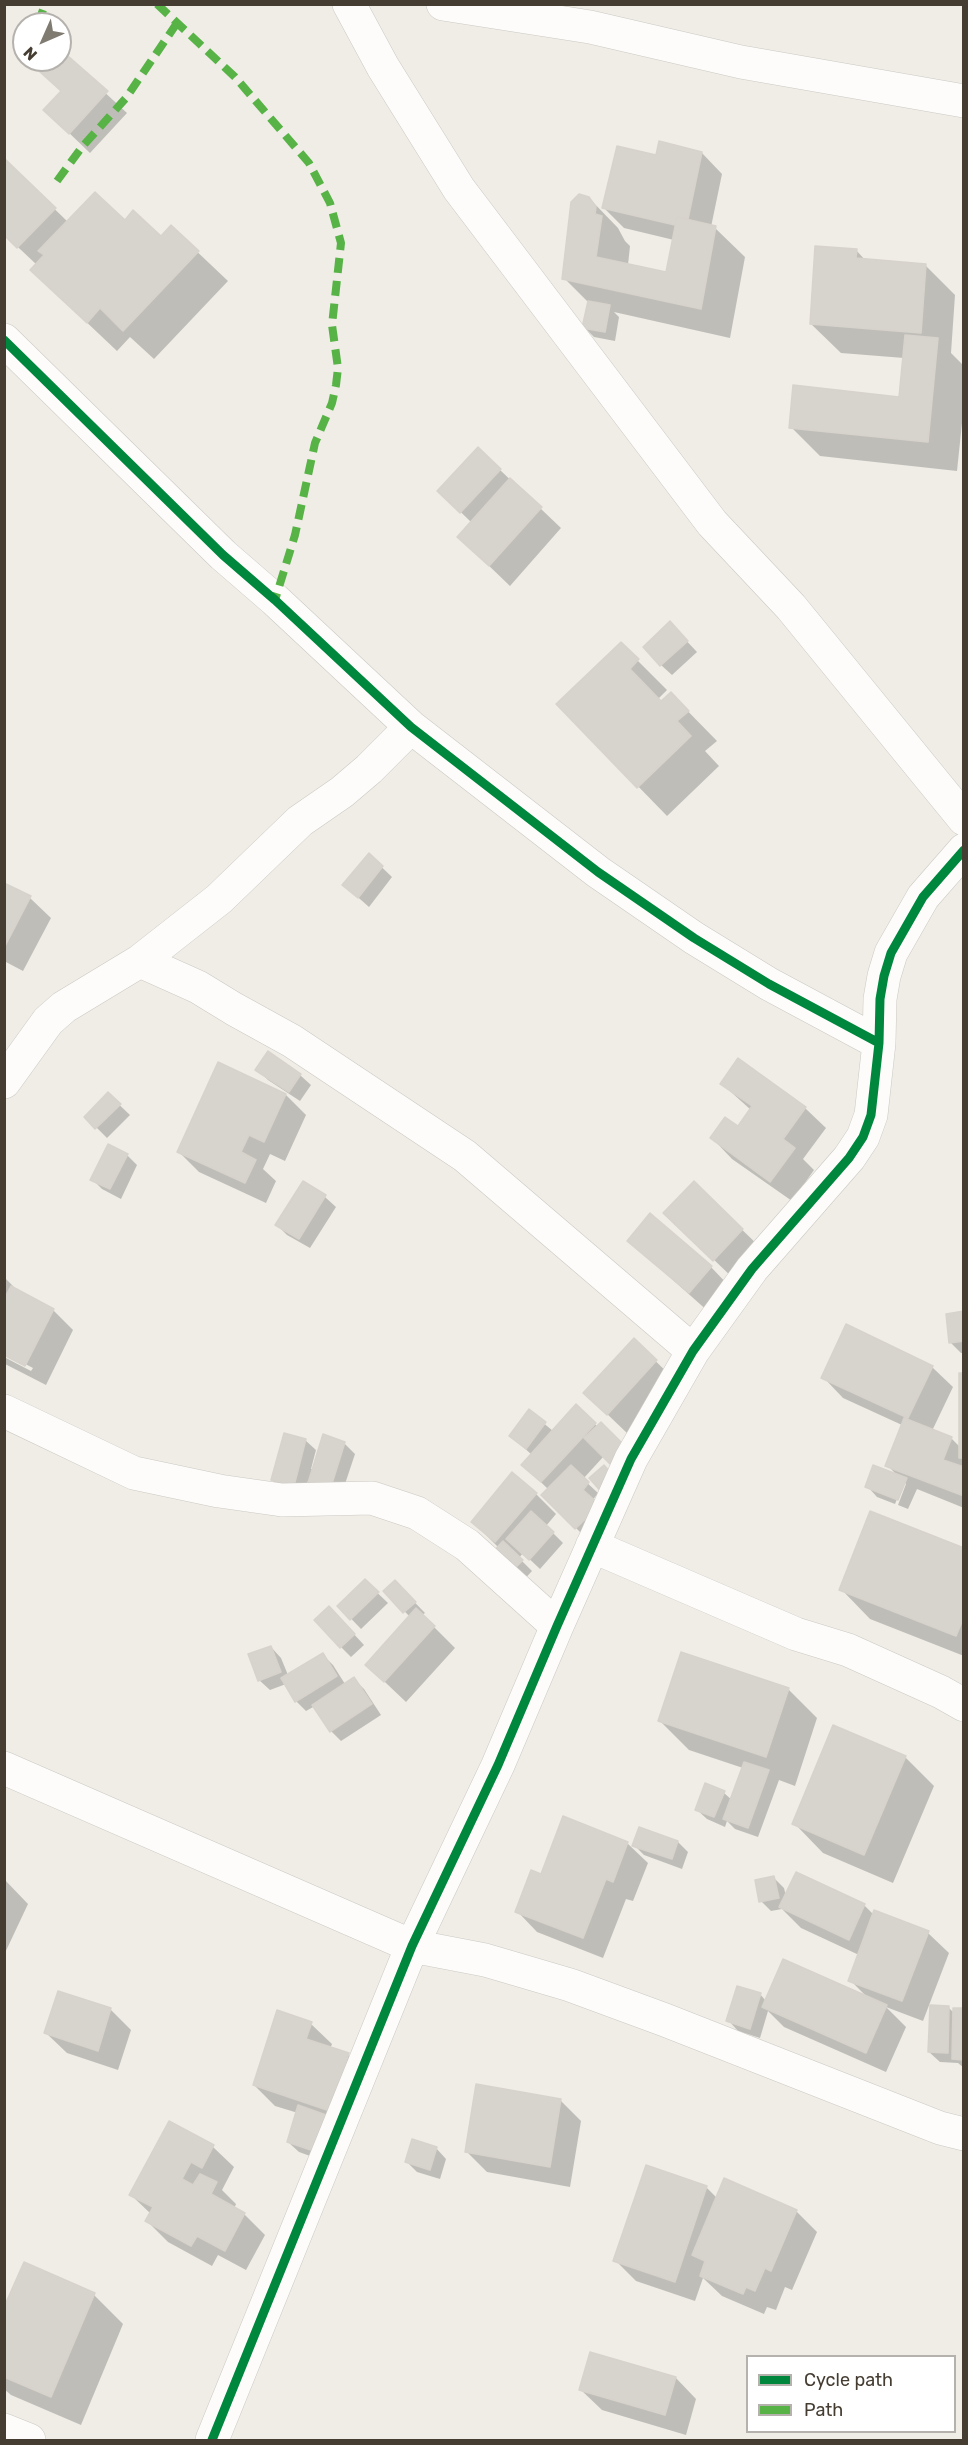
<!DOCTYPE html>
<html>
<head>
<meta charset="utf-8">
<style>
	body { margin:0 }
	#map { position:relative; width:968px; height:2445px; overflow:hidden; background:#efede6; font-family:Rubik,sans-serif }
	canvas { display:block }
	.frame { position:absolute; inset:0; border:6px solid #453d32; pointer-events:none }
	.legend { position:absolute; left:746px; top:2355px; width:210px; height:78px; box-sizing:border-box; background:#fff; border:2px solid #b5b1ad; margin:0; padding:8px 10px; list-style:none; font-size:18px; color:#453d32 }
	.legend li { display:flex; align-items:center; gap:12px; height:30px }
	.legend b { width:30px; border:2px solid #b5b1ad }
	.north { position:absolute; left:12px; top:12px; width:60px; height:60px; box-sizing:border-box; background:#fff; border:2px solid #b5b1ad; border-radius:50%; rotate:225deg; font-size:16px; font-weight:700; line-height:24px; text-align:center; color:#453d32 }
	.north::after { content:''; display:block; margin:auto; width:21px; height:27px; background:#807b71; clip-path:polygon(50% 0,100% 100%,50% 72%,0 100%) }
</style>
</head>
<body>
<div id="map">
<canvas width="968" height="2445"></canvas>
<div class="frame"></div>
<ul class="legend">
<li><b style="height:8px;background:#00873e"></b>Cycle path</li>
<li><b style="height:8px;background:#57b346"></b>Path</li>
</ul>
<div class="north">N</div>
</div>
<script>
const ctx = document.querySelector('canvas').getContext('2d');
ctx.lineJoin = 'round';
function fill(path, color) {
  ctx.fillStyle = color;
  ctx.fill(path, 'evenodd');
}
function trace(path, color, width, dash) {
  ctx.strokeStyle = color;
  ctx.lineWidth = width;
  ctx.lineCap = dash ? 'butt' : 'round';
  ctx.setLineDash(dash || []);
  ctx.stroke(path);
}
const shadow = new Path2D(`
	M 60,51 L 127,113 L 90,153 L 66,130 L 62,92 L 31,62 L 60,60 Z
	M 702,153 L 722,174 L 711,227 L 715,228 L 745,257 L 730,338 L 614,312 L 619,317 L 615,341 L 594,337 L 584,327 L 589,303 L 564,278 L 589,198 L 618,228 L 625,241 L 630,246 L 628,265 L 667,274 L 674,240 L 624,228 L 604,208 L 658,157 Z
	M 4,160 L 68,222 L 161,238 L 171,227 L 228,281 L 154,359 L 130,337 L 117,351 L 62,299 L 37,265 L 4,234 Z
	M 856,250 L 866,261 L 926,266 L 955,295 L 951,353 L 964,366 L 964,404 L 957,471 L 820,456 L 791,427 L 900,398 L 904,358 L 841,353 L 811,324 Z
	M 478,449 L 561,528 L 510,586 L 459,537 L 472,523 L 439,491 Z
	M 680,634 L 697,652 L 672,675 L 661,665 Z
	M 621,644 L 667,690 L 658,699 L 662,703 L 671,694 L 717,741 L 705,751 L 719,766 L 667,816 L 558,704 Z
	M 369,855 L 392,877 L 369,907 L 344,885 Z
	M 4,885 L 30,898 L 51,918 L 23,971 L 4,961 Z
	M 268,1053 L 300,1075 L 311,1085 L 300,1101 L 268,1080 L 257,1069 Z
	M 738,1060 L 805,1108 L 826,1128 L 803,1159 L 814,1170 L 792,1201 L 732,1159 L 712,1138 L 738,1128 L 751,1110 L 722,1084 Z
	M 108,1094 L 130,1115 L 107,1138 L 86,1117 Z
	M 286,1095 L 306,1115 L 285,1161 L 270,1154 L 263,1169 L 276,1181 L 266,1203 L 199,1172 L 179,1152 Z
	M 127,1155 L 137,1165 L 121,1199 L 102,1189 L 92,1179 Z
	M 303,1183 L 325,1197 L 336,1207 L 310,1248 L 287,1235 L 277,1225 Z
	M 694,1183 L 763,1250 L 735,1280 L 686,1233 Z
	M 629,1241 L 711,1267 L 731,1288 L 710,1313 Z
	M 4,1277 L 18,1291 L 53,1310 L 73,1330 L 46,1385 L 5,1364 ZM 6,1354 L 33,1368 L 31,1371 L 6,1358 Z
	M 964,1313 L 964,1353 L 961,1353 L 951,1343 Z
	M 634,1340 L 677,1382 L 628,1434 L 606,1413 Z
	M 932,1367 L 953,1387 L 932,1431 L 951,1438 L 960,1447 L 964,1375 L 964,1508 L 917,1489 L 908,1509 L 898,1505 L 906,1484 L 904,1482 L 895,1504 L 877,1497 L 867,1486 L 898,1476 L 887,1465 L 902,1425 L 843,1398 L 823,1377 Z
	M 576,1407 L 598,1427 L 621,1474 L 604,1456 L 583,1479 L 598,1493 L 592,1501 L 587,1539 L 543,1495 L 548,1489 L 523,1465 L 532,1455 L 511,1436 L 529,1411 L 553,1431 Z
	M 305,1440 L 316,1450 L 311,1469 L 314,1469 L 344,1443 L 355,1454 L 340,1499 L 320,1492 L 308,1481 L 304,1495 L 283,1490 L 272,1480 Z
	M 536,1494 L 556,1514 L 546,1526 L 563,1543 L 540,1569 L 523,1553 L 519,1558 L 532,1571 L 520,1584 L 499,1548 L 473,1522 Z
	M 964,1550 L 964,1656 L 870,1619 L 841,1589 Z
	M 365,1581 L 388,1603 L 361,1629 L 339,1606 Z
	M 395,1582 L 425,1613 L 422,1615 L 455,1648 L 406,1702 L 367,1665 L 410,1617 L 385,1591 Z
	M 339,1618 L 364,1645 L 351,1657 L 341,1647 Z
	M 271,1647 L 281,1658 L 288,1675 L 323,1655 L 333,1665 L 345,1684 L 353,1678 L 364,1689 L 381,1715 L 341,1741 L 331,1731 L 315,1706 L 306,1711 L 296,1701 L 286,1684 L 270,1690 L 259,1680 Z
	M 788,1689 L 817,1718 L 795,1786 L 779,1780 L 758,1837 L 735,1829 L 727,1821 L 725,1827 L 707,1819 L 696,1809 L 724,1793 L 732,1800 L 743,1768 L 689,1750 L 660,1721 Z
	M 905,1757 L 934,1786 L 893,1883 L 823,1853 L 794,1823 Z
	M 678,1842 L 688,1852 L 682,1869 L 644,1855 L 634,1845 Z
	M 627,1843 L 648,1863 L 633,1901 L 626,1899 L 603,1958 L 537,1932 L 517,1911 L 542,1876 Z
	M 774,1878 L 784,1888 L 786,1896 L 864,1905 L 874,1915 L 928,1933 L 949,1953 L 923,2021 L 886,2007 L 906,2027 L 886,2072 L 784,2027 L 768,2011 L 760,2038 L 738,2031 L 728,2020 L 760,1994 L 766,2001 L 868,1998 L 850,1980 L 859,1955 L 801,1928 L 782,1909 L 771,1911 L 761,1901 Z
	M 4,1879 L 28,1904 L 4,1955 Z
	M 59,1992 L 111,2010 L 131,2030 L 118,2070 L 67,2053 L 46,2033 Z
	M 948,2007 L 955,2014 L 964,2010 L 964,2068 L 958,2063 L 940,2062 L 929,2052 Z
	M 311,2024 L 332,2044 L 330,2049 L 348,2055 L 369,2075 L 324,2161 L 299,2152 L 288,2142 L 298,2113 L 275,2106 L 254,2085 Z
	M 561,2101 L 581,2121 L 570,2187 L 487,2172 L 466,2151 Z
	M 170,2123 L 213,2147 L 234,2167 L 222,2190 L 236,2204 L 234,2209 L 244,2214 L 265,2235 L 246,2270 L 218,2255 L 212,2266 L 168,2242 L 147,2221 L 151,2214 L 131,2195 Z
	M 436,2148 L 446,2159 L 440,2179 L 417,2172 L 407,2162 Z
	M 706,2187 L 717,2198 L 796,2211 L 817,2232 L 792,2290 L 785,2287 L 776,2310 L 767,2307 L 764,2314 L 722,2296 L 703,2278 L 695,2301 L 636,2281 L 615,2260 Z
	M 94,2295 L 123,2324 L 81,2425 L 11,2395 L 4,2389 L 4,2311 Z
	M 676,2378 L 696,2399 L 686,2435 L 602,2410 L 581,2390 Z`);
const building = new Path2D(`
	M 60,49 L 108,91 L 69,134 L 43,110 L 61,91 L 29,62 L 30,60 L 60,60 Z
	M 659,141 L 702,152 L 688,219 L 677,217 L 675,225 L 602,208 L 617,146 L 656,155 Z
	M 4,158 L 56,208 L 17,248 L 4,235 Z
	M 95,192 L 125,220 L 133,210 L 161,236 L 171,225 L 199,251 L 123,331 L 100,308 L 87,323 L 30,270 L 44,255 L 38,251 Z
	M 579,194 L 589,197 L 596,207 L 595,214 L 602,216 L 596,257 L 666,272 L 677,217 L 716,226 L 701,309 L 562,279 L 571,202 Z
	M 815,246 L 857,249 L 856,258 L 926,264 L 921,333 L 810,324 Z
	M 588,301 L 610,305 L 605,332 L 582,328 Z
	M 905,335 L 938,338 L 928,442 L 789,428 L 793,385 L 899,397 Z
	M 478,447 L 501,469 L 460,513 L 437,491 Z
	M 510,478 L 542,507 L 489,566 L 457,537 Z
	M 670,621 L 688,641 L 660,666 L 643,647 Z
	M 621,642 L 639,659 L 630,669 L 661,701 L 671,692 L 689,711 L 677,721 L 691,736 L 637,788 L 556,704 Z
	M 369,853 L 383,866 L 358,898 L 342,885 Z
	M 4,883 L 31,896 L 4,948 Z
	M 268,1051 L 301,1074 L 289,1092 L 255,1070 Z
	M 738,1058 L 806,1107 L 783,1139 L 795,1148 L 770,1182 L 710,1138 L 725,1117 L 738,1126 L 752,1106 L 720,1084 Z
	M 218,1062 L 286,1094 L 264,1142 L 249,1135 L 241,1152 L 256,1160 L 245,1183 L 177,1152 Z
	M 108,1092 L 121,1104 L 95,1129 L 84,1117 Z
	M 108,1144 L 128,1154 L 110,1189 L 90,1180 Z
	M 303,1181 L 326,1195 L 299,1239 L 275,1225 Z
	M 694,1181 L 743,1229 L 713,1261 L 663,1213 Z
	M 650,1213 L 712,1266 L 689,1293 L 627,1241 Z
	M 11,1286 L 54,1309 L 25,1366 L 4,1355 L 4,1299 Z
	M 964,1311 L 964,1341 L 949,1343 L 946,1314 Z
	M 846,1324 L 933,1366 L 908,1418 L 821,1378 Z
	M 634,1338 L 657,1360 L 607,1415 L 583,1393 Z
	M 959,1373 L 964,1373 L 964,1458 L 959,1458 Z
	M 576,1404 L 596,1423 L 541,1482 L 521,1465 Z
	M 529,1409 L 546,1422 L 526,1449 L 509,1436 Z
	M 904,1418 L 952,1437 L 943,1460 L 964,1467 L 964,1496 L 885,1466 Z
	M 601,1422 L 627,1448 L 610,1464 L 584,1438 Z
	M 284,1433 L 306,1439 L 294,1486 L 271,1480 Z
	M 323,1434 L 345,1442 L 330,1490 L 308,1483 Z
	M 571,1465 L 589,1482 L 583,1490 L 600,1505 L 575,1529 L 541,1495 Z
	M 604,1465 L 619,1482 L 604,1495 L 589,1478 Z
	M 873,1465 L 907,1478 L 898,1500 L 865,1487 Z
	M 512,1472 L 537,1493 L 495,1542 L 471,1522 Z
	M 531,1511 L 554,1532 L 529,1560 L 506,1539 Z
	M 870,1511 L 964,1548 L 964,1617 L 956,1636 L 839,1590 Z
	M 503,1541 L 523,1560 L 508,1575 L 489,1556 Z
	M 365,1579 L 379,1592 L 350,1620 L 337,1606 Z
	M 395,1580 L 416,1602 L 403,1613 L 383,1591 Z
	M 329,1606 L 355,1634 L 340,1648 L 314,1620 Z
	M 416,1608 L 435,1626 L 384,1682 L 365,1665 Z
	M 271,1646 L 281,1672 L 258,1681 L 248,1654 Z
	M 681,1652 L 789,1688 L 766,1757 L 658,1721 Z
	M 323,1653 L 337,1676 L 295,1702 L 281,1678 Z
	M 354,1677 L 372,1704 L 330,1732 L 312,1705 Z
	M 833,1725 L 906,1756 L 864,1855 L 792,1824 Z
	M 744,1762 L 769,1770 L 748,1828 L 723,1819 Z
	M 705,1783 L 725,1791 L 714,1817 L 695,1810 Z
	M 563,1816 L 628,1842 L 613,1882 L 606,1879 L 583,1938 L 515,1912 L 531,1870 L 541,1874 Z
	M 639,1827 L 678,1841 L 672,1859 L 632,1846 Z
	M 796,1872 L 865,1904 L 849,1940 L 779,1907 Z
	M 774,1876 L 779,1898 L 759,1902 L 755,1880 Z
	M 874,1910 L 929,1931 L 902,2001 L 848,1981 Z
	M 783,1959 L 887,2005 L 866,2053 L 762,2007 Z
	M 737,1986 L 761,1993 L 750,2029 L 726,2021 Z
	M 58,1991 L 111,2008 L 98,2051 L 44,2033 Z
	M 930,2005 L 949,2006 L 948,2053 L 928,2052 Z
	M 953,2008 L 964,2008 L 964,2060 L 952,2059 Z
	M 277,2010 L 312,2022 L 306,2039 L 349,2053 L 330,2111 L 253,2085 Z
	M 476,2084 L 561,2099 L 550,2167 L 465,2152 Z
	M 298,2105 L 326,2115 L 314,2151 L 287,2142 Z
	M 169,2121 L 214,2145 L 202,2168 L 191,2162 L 182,2179 L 193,2185 L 200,2174 L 217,2182 L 211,2194 L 245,2213 L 225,2251 L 197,2236 L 191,2246 L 145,2221 L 153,2207 L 129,2195 Z
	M 412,2139 L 437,2147 L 430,2170 L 405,2162 Z
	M 646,2165 L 707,2186 L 675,2282 L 613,2261 Z
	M 724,2178 L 797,2210 L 771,2271 L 765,2268 L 755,2291 L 746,2287 L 743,2294 L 700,2276 L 705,2261 L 692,2255 Z
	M 24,2262 L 95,2293 L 51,2397 L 4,2377 L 4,2307 Z
	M 590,2352 L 676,2377 L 665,2415 L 579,2390 Z`);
const street = new Path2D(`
	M 349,4 L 383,67 L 459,189 L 712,523 L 791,607 L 964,819
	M 443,4 L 590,27 L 741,62 L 964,101
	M 4,340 L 223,555 L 275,600 L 411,727 L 598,872 L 694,938 L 769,984 L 879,1043
	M 140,961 L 198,987 L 234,1009 L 292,1041 L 465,1156 L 693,1351
	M 4,1082 L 48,1021 L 64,1007 L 140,961 L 219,899 L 300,821 L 342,792 L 369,769 L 411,727
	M 4,1411 L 134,1473 L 219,1491 L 282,1500 L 372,1498 L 417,1513 L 467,1545 L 557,1626
	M 592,1546 L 796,1634 L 848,1650 L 941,1692 L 964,1705
	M 4,1768 L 412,1946 L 485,1960 L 570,1985 L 665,2020 L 940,2128 L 964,2134
	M 4,2430 L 29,2440
	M 212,2440 L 412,1946 L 498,1765 L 557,1626 L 631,1459 L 693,1351 L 752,1269 L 849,1158 L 863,1137 L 871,1115 L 879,1043 L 880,999 L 884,976 L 891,953 L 923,897 L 964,850`);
const quiet = new Path2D(`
	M 157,4 L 235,77 L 309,163 L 330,203 L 341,243 L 332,325 L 338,368 L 336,385 L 332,403 L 315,443 L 295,535 L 275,600
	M 38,24 L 45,4
	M 57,181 L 82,147 L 126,98 L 177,23`);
const cycleway = new Path2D(`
	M 4,340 L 223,555 L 275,600 L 411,727 L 598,872 L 694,938 L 769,984 L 879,1043
	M 212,2440 L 412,1946 L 498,1765 L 557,1626 L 631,1459 L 693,1351 L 752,1269 L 849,1158 L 863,1137 L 871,1115 L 879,1043 L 880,999 L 884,976 L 891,953 L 923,897 L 964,850`);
fill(shadow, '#0003');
fill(building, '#d7d4cd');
trace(building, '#d7d3cc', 1.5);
trace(street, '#cbc9c2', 34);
trace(street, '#fdfcfb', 33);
trace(quiet, '#57b346', 8, [15, 8]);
trace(cycleway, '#00873e', 9);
</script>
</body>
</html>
